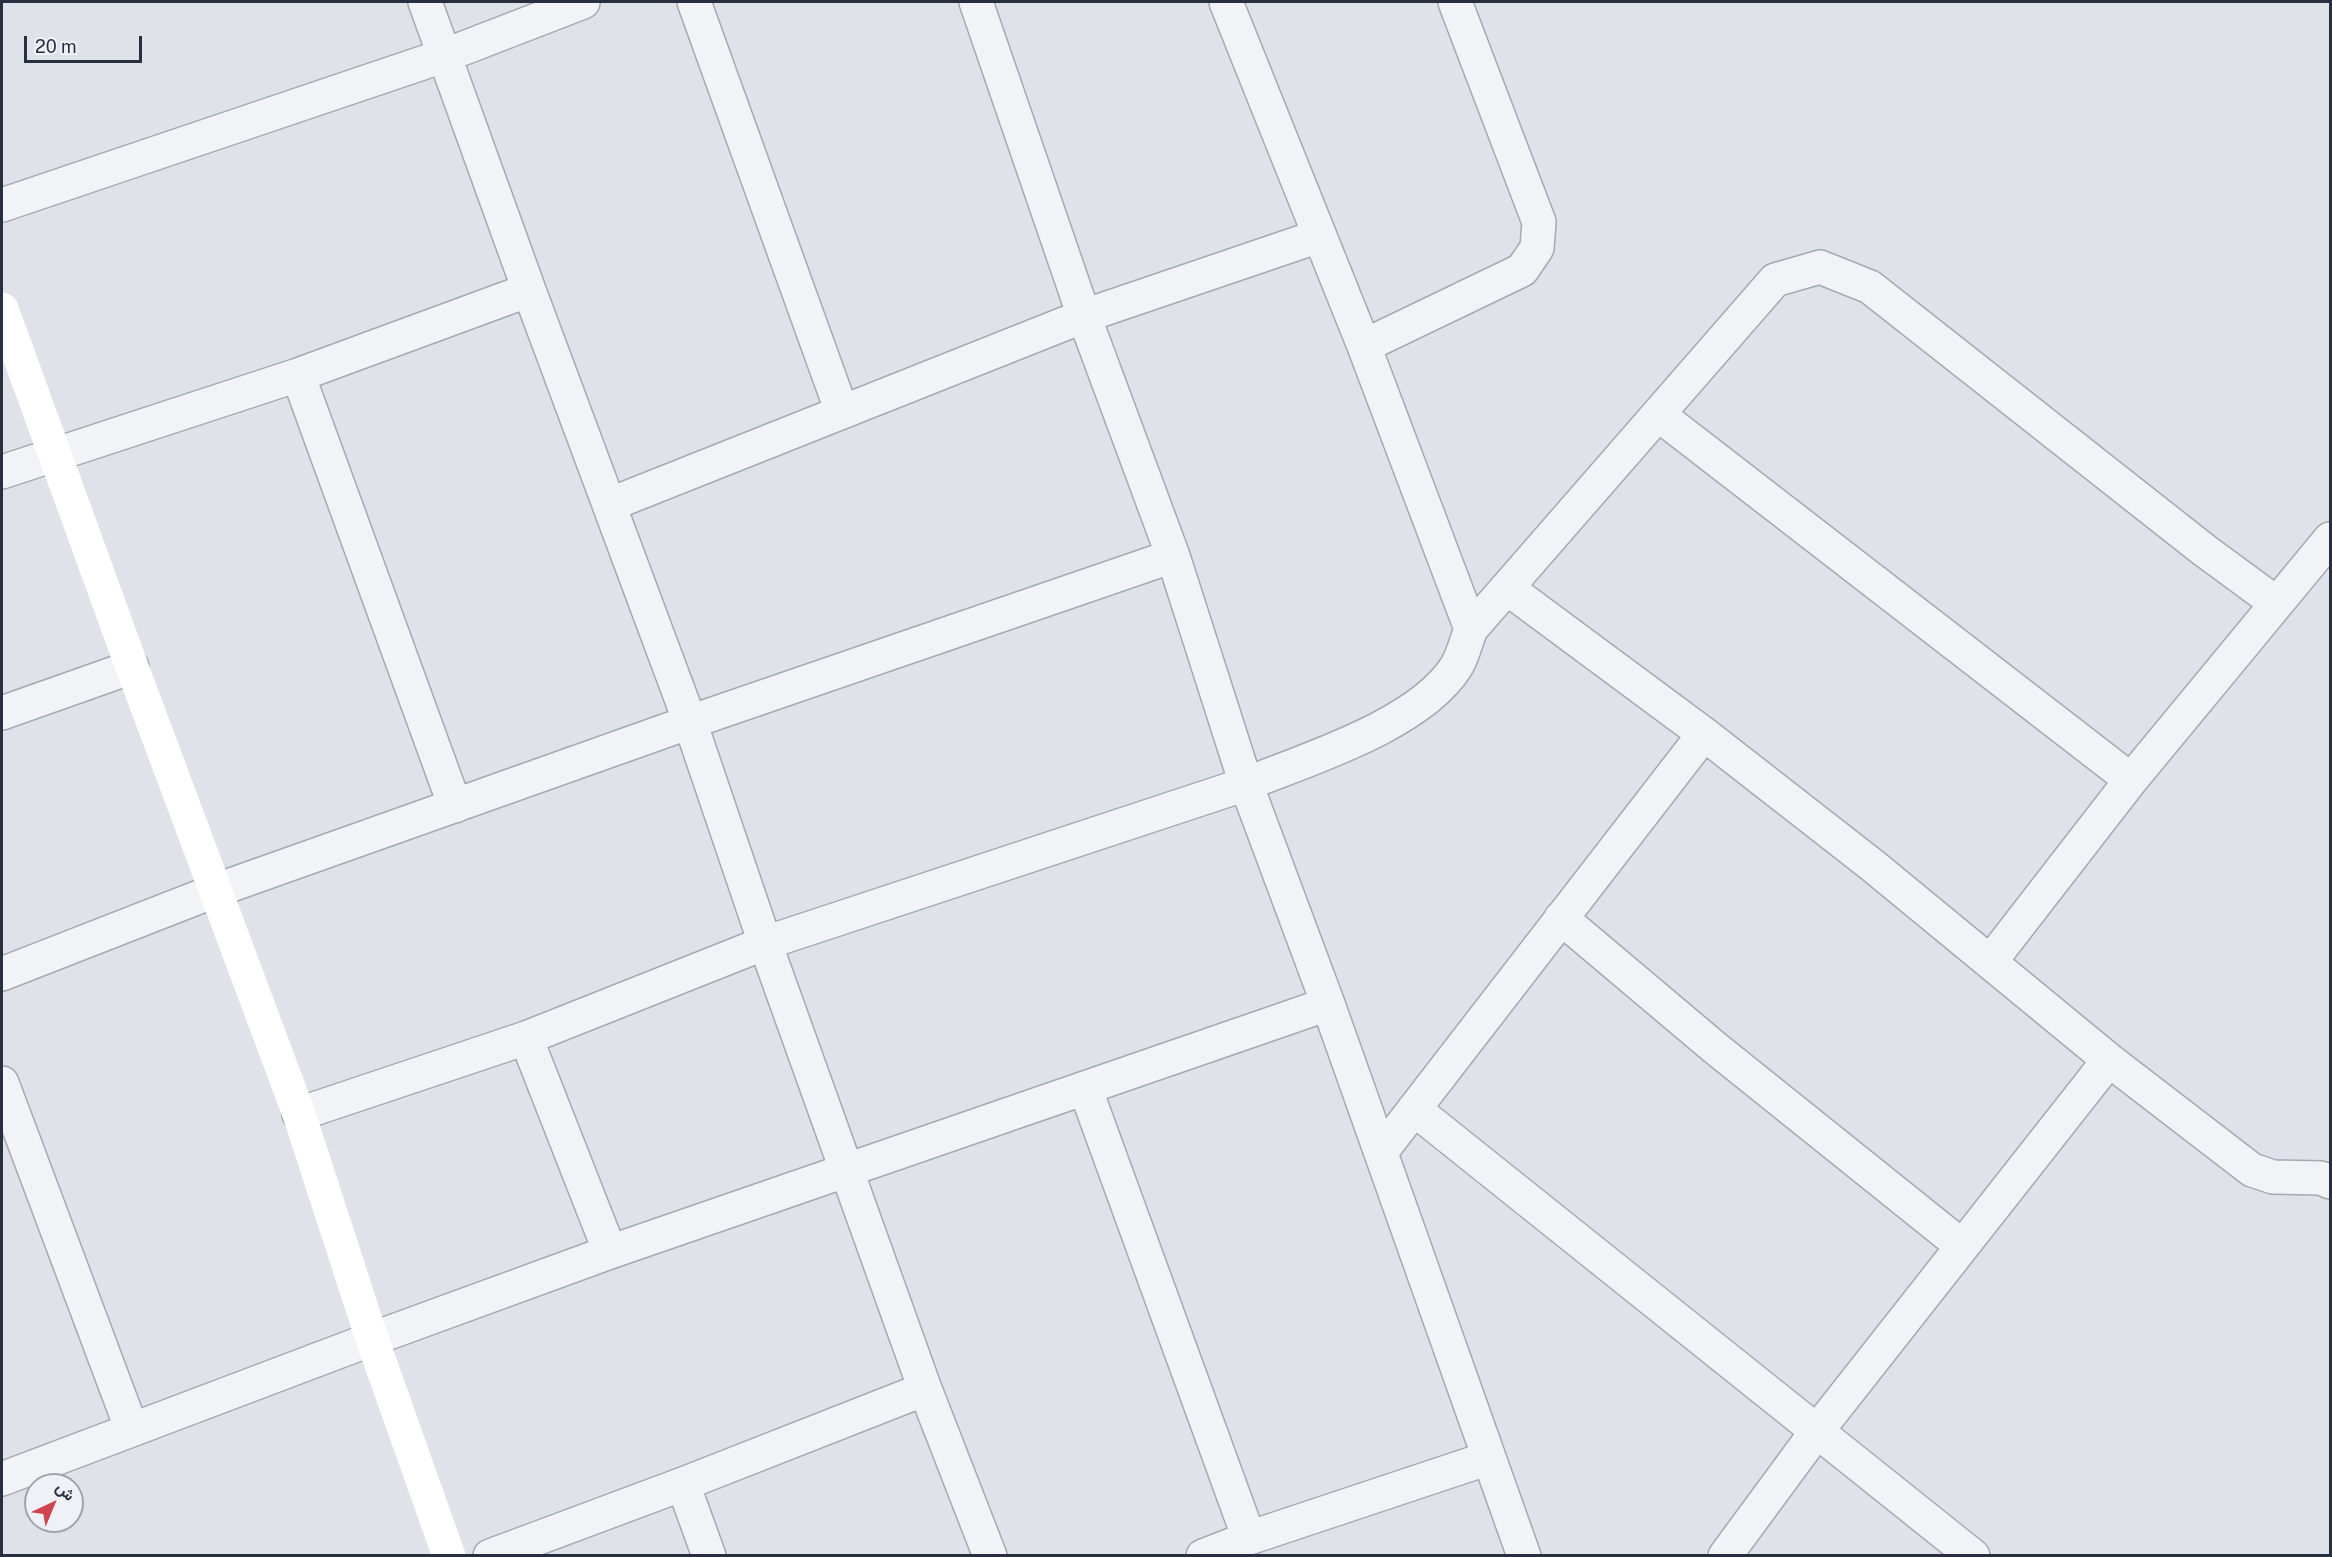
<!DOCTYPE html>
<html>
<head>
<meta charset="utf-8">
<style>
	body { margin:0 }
	#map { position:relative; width:2332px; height:1557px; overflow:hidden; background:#dfe2e9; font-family:"Public Sans",Vazirmatn,sans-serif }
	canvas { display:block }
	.frame { position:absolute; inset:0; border:3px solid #282f40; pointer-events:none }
	.north { position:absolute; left:24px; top:1473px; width:60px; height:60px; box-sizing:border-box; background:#eff1f6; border:2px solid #9fa3ad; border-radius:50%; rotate:44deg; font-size:16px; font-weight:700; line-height:24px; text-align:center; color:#282f40 }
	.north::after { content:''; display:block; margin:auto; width:21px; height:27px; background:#ce444f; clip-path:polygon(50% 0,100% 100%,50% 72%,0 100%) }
	.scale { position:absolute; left:24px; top:36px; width:118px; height:27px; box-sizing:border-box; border:3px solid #282f40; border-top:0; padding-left:8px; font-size:18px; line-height:21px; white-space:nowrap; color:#282f40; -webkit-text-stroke:4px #eff1f6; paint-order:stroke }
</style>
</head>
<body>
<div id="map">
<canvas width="2332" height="1557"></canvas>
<div class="frame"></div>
<div class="north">ش</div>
<div class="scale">20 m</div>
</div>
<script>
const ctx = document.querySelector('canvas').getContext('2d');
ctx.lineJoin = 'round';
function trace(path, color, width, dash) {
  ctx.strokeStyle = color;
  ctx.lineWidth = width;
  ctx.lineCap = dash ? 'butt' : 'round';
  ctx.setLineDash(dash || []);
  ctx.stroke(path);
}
const street = new Path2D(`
	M 425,2 L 529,290 L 690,722 L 765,943 L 925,1389 L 990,1556
	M 694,2 L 842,412
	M 976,2 L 1084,316 L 1173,556 L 1246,784 L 1328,1004 L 1524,1556
	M 1226,2 L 1364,346 L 1471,629
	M 2,205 L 446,55 L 583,2
	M 1364,346 L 1522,270 L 1537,248 L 1539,222 L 1455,2
	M 298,375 L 455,806
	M 1659,415 L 2131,780
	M 2,472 L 298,375 L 529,290
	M 611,504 L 1084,316 L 1319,236
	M 1507,588 L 1704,734 L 1872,865 L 2109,1060 L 2252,1170 L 2273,1177 L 2321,1178 L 2330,1182
	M 2,713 L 132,667
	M 1561,918 L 1714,1047 L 1962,1246
	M 1990,962 L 2131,780 L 2330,539
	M 2,974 L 217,890 L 690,722 L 1173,556
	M 526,1038 L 610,1252
	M 2,1083 L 132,1430
	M 1085,1088 L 1249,1538
	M 1414,1109 L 1973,1556
	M 299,1114 L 526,1038 L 765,943 L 1246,784 C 1308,759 1419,725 1456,667 C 1463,656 1466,641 1471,629 L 1775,280 L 1820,267 L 1870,287 L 2204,550 L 2276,603
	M 1381,1152 L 1704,734
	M 2,1479 L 372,1339 L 610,1252 L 1328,1004
	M 683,1484 L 709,1556
	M 490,1556 L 683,1484 L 925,1389
	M 1203,1556 L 1249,1538 L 1489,1458
	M 1725,1556 L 1817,1431 L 2109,1060`);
const secondary = new Path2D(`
	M 2,309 L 132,667 L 299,1114 L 372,1339 L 449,1556`);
trace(street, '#a4a9b3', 36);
trace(street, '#f2f3f7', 33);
trace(secondary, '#fff', 33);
</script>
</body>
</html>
